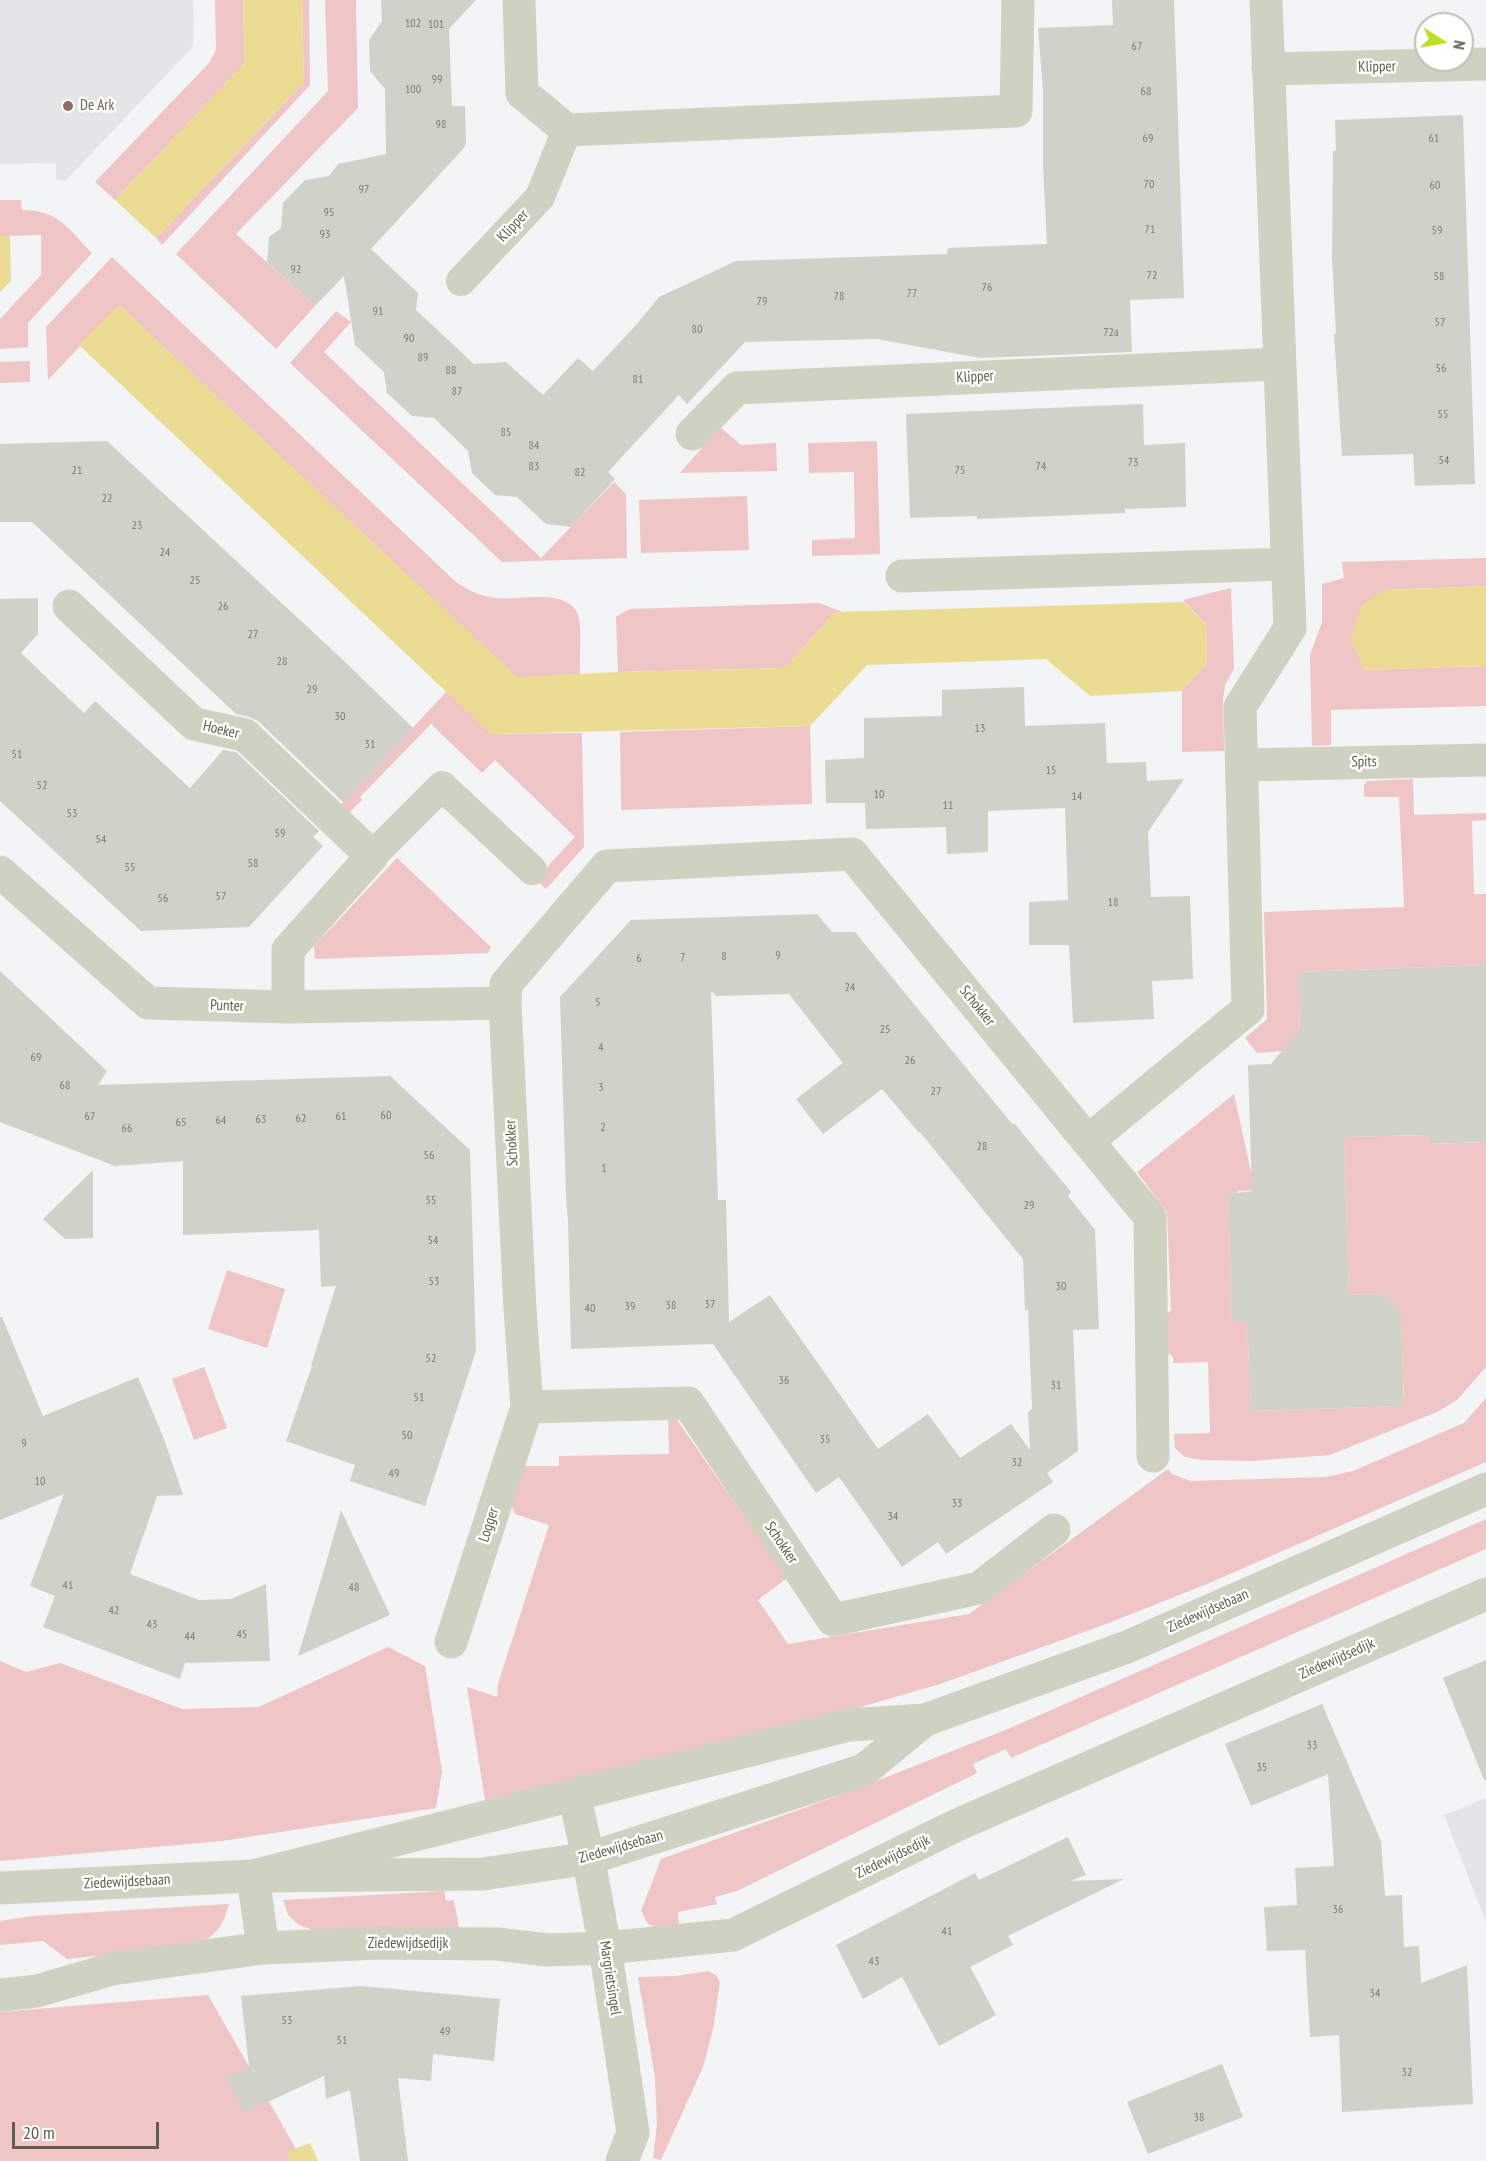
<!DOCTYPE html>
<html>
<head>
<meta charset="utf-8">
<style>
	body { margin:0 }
	#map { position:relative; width:1486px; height:2161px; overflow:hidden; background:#f3f4f5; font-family:"PT Sans Narrow",sans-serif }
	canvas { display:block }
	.north { position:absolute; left:1414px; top:12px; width:60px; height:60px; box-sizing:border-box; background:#fff; border:2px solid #bfbfb7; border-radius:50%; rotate:101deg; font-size:16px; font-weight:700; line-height:24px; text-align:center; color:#5e604b }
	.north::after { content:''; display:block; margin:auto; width:21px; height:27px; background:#bbdf22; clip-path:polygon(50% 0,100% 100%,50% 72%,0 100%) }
	.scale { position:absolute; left:12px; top:2122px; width:147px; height:27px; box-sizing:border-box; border:3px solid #5e604b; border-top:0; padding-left:8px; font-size:18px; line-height:21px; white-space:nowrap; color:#5e604b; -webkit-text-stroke:4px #fff; paint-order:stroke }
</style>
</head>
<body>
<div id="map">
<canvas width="1486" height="2161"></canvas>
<div class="north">N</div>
<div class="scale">20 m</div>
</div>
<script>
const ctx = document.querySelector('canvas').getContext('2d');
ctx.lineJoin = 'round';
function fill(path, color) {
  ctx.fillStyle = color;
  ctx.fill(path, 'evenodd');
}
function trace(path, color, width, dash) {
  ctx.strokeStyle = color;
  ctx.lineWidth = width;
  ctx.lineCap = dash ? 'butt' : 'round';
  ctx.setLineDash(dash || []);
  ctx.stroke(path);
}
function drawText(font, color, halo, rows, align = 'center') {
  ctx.font = font + ' "PT Sans Narrow",sans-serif';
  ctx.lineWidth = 5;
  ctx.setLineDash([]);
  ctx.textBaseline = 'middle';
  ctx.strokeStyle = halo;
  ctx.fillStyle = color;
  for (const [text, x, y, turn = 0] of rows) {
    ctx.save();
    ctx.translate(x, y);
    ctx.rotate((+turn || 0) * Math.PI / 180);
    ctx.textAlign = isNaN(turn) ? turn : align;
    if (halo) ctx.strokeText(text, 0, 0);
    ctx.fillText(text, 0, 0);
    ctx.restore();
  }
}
const education = new Path2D(`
	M 0,0 L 193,0 L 194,39 L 191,49 L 65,181 L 56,179 L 56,163 L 0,164 Z
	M 1486,1798 L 1486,1922 L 1444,1815 Z`);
const green = new Path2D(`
	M 215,0 L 243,0 L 245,63 L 115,200 L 95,182 L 209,63 L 216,50 Z
	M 302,0 L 309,0 L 310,85 L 162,245 L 156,238 L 304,82 Z
	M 325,0 L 356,0 L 358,108 L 236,234 L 315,306 L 276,349 L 176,254 L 328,91 Z
	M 0,200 L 21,200 L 22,210 C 59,210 68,229 92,253 L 28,323 L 28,347 L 0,349 L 0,319 L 41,275 L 41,235 L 0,236 Z
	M 112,257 L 457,583 C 470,591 480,596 495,598 C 519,601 571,586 579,618 C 582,634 579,658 580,674 L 517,678 L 119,305 L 48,380 L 46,327 Z
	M 336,311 L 351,322 L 324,352 L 541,558 L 614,482 L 626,494 L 627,558 L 502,562 L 290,363 Z
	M 30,361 L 30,382 L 0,383 L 0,362 Z
	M 720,427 L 741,445 L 776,443 L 777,471 L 680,473 Z
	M 877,441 L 880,554 L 812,556 L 812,540 L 855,538 L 854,472 L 809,473 L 808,443 Z
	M 747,496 L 749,550 L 641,553 L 639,500 Z
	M 1486,558 L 1486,586 L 1384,590 L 1364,670 L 1486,666 L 1486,706 L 1331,710 L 1331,745 L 1312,746 L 1310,655 L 1322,622 L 1322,584 L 1344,578 L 1342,562 Z
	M 1231,588 L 1234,669 L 1225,685 L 1223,699 L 1224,751 L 1182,752 L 1182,691 L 1207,663 L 1206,624 L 1183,600 Z
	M 819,603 L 843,612 L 835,612 L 785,668 L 618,672 L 616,617 L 629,609 Z
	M 447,691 L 491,734 L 582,733 L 584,847 L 546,889 L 536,879 L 575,837 L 495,760 L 482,773 L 431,724 L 360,797 L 362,800 L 346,816 L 338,808 Z
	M 810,726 L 812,804 L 621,810 L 620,732 Z
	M 1413,779 L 1414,815 L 1486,813 L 1486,820 L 1472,821 L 1474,894 L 1486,894 L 1486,965 L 1299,972 L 1300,1044 L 1282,1051 L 1257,1053 L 1245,1038 L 1267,1019 L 1264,912 L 1404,907 L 1399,797 L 1364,797 L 1364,785 L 1367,781 Z
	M 397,858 L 491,947 L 488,953 L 315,959 L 314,946 Z
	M 1234,1094 L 1251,1172 L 1259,1172 L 1259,1190 L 1238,1191 L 1237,1193 L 1228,1194 L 1232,1321 L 1247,1321 L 1251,1407 L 1255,1411 L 1399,1406 L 1404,1397 L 1401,1325 L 1393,1304 L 1383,1294 L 1349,1295 L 1344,1137 L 1428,1135 L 1429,1144 L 1486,1142 L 1486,1367 L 1457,1400 L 1437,1412 L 1330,1455 L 1251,1461 L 1203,1460 L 1185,1457 L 1175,1448 L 1174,1434 L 1210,1433 L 1208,1362 L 1173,1363 L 1173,1357 L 1160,1346 L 1160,1322 L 1171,1310 L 1167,1212 L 1137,1172 Z
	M 227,1270 L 285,1289 L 267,1348 L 208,1329 Z
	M 204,1367 L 227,1428 L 194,1440 L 172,1379 Z
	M 1486,1398 L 1486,1462 L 1207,1584 L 1106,1624 L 940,1684 L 729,1745 L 485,1800 L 467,1687 L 497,1697 L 498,1684 L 549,1525 L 515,1514 L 509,1499 L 518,1466 L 559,1466 L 559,1456 L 669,1454 L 668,1418 L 675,1417 L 787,1578 L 758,1600 L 788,1644 L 969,1614 L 1168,1469 L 1172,1474 L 1191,1481 L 1325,1477 L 1353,1471 L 1464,1423 Z
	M 1486,1519 L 1486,1549 L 1011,1758 L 1006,1749 L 973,1764 L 977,1773 L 737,1891 L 715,1897 L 717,1904 L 678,1912 L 679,1928 L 660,1928 L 648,1924 L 641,1911 L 661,1859 L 846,1793 L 1008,1729 Z
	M 388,1647 L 425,1666 L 442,1771 L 436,1808 L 222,1841 L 0,1861 L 0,1661 L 26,1672 L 60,1663 L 182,1709 L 259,1707 Z
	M 444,1891 L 446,1901 L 454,1900 L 459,1928 L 388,1927 L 316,1931 L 299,1925 L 288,1915 L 283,1900 Z
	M 229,1904 C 222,1928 217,1935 194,1946 L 67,1959 L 43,1941 L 0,1945 L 0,1921 L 32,1916 Z
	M 709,1971 L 716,1975 L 720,1982 L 713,2029 L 703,2067 L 661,2160 L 653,2158 L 657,2125 L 655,2077 L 638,1977 L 675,1976 Z
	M 208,1995 L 303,2161 L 0,2161 L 0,2012 Z`);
const water = new Path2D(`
	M 243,0 L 302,0 L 304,82 L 156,238 L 115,200 L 245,63 Z
	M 0,236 L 10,236 L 11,281 L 0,292 Z
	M 119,305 L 517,677 L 618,672 L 785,668 L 835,612 L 1184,602 L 1206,624 L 1207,663 L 1182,691 L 1090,696 L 1046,659 L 867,665 L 810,726 L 491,734 L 79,345 Z
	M 1486,586 L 1486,666 L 1364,670 L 1351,639 L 1361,606 L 1384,590 Z
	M 310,2143 L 318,2161 L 291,2161 L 286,2152 Z`);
const building = new Path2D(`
	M 381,0 L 476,0 L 449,29 L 452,106 L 465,106 L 466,143 L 463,149 L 371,249 L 418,293 L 416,310 L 474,364 L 506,362 L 543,395 L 578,358 L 593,371 L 636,325 L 659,297 L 736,261 L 947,254 L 948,248 L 1047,244 L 1043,165 L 1043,90 L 1038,28 L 1113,25 L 1112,0 L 1174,0 L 1184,298 L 1130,300 L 1132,352 L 980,358 L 877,339 L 745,342 L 687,404 L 679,395 L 608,472 L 615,479 L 571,527 L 546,524 L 517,497 L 495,495 L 472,473 L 468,451 L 434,418 L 412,416 L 387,393 L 384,372 L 355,345 L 344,276 L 315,306 L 267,262 L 269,237 L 281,228 L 283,203 L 305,180 L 329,176 L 338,164 L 386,154 L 385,89 L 370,71 L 369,40 L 382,21 Z
	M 1463,115 L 1475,484 L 1415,486 L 1413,454 L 1342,456 L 1334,334 L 1336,334 L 1332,256 L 1333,151 L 1336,151 L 1335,120 Z
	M 1143,404 L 1144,445 L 1185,443 L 1186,507 L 1125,509 L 1125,513 L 1002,518 L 977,519 L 977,516 L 910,518 L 906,414 Z
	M 107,441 L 342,659 L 413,728 L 344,803 L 258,721 L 249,717 L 236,714 L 32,522 L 0,522 L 0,444 Z
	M 38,598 L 38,634 L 21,653 L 84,713 L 95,701 L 190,788 L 223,750 L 236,752 L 319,831 L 313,837 L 323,846 L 249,927 L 141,931 L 0,801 L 0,599 Z
	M 1024,687 L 1025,726 L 1105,723 L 1107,763 L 1146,762 L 1147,781 L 1184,779 L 1148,832 L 1151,897 L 1190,896 L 1193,979 L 1152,981 L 1154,1019 L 1073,1023 L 1069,945 L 1029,945 L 1029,902 L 1068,900 L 1065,808 L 988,811 L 988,852 L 947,854 L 946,827 L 866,829 L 865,803 L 826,803 L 825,760 L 864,758 L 864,718 L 942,716 L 942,690 Z
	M 817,914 L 832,932 L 855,932 L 1013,1125 L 1014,1123 L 1071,1192 L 1068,1196 L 1095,1230 L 1099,1329 L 1073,1330 L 1078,1451 L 1047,1473 L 1053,1482 L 946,1554 L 938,1542 L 902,1567 L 839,1477 L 816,1493 L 713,1344 L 571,1349 L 568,1221 L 566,1197 L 560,997 L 631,920 ZM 711,991 L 716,996 L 789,994 L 843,1063 L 796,1099 L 823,1134 L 882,1089 L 919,1133 L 920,1132 L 1023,1259 L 1025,1311 L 1028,1309 L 1032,1409 L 1028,1412 L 1030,1450 L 1011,1424 L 960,1458 L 928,1414 L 878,1449 L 770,1295 L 729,1322 L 726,1200 L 718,1200 Z
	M 1486,965 L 1486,1142 L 1429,1144 L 1428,1135 L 1344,1137 L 1349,1295 L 1383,1294 L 1401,1312 L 1404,1406 L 1251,1411 L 1247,1321 L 1232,1321 L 1228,1194 L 1252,1191 L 1248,1065 L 1271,1064 L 1300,1029 L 1298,972 Z
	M 0,971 L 107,1071 L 98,1085 L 390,1076 L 470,1150 L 476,1351 L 425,1506 L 350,1481 L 355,1465 L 286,1441 L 312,1366 L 311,1366 L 336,1286 L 321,1287 L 319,1230 L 183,1235 L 183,1161 L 115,1166 L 0,1122 Z
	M 93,1170 L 93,1238 L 65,1239 L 43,1219 Z
	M 0,1317 L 2,1317 L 43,1416 L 138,1377 L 164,1439 L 183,1495 L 157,1496 L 130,1574 L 199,1600 L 231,1599 L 266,1584 L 270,1661 L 185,1663 L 180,1679 L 43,1627 L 55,1596 L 30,1586 L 64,1494 L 0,1520 Z
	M 341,1510 L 390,1615 L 298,1656 L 326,1563 Z
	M 1486,1660 L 1486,1780 L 1484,1780 L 1443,1678 Z
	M 1322,1704 L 1381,1841 L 1385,1896 L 1402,1895 L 1404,1947 L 1419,1946 L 1421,1983 L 1467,1965 L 1473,2104 L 1342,2112 L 1339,2035 L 1310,2037 L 1305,1950 L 1267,1951 L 1264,1907 L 1297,1905 L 1295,1868 L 1334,1866 L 1328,1774 L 1251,1806 L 1225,1744 Z
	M 1068,1837 L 1086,1875 L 1070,1881 L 1124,1879 L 1008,1936 L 1013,1945 L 970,1967 L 996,2015 L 939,2046 L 902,1977 L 863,1999 L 836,1945 L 975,1873 L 979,1880 Z
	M 362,1986 L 500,1999 L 494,2061 L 433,2054 L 431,2081 L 398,2078 L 408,2161 L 360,2161 L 350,2090 L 326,2099 L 324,2076 L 244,2113 L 226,2077 L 249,2066 L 241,1996 Z
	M 1222,2064 L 1243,2117 L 1148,2154 L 1127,2102 Z`);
const service = new Path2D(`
	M 461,281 L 540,197 L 567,130
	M 372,856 L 442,786 L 532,870`);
const minor = new Path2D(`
	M 519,0 L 522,93 L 567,130 L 1016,111 L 1018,0
	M 1268,69 L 1486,64
	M 692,434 L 737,388 L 1279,364
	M 902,576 L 1287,564
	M 69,606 L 194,724 L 245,735 L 372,856 L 288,950 L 288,1007
	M 1243,765 L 1486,760
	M 0,872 L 148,1003 L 288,1007 L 505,1003
	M 1088,1141 L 1248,1009 L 1240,707 L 1290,628 L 1266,0
	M 1054,1530 L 979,1588 L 833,1620 L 688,1403 L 527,1407 L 520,1309 L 505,1003 L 506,984 L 607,866 L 852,854 L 1150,1217 L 1153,1456
	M 451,1642 L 527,1407
	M 574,1795 C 601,1906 616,2019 633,2133 L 622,2161
	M 253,1876 L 263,1948
	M 0,1995 L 37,1991 L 112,1969 L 263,1948 L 380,1943 L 497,1944 L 547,1950 L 606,1948 L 733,1935 L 957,1825 L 1486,1594`);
const tertiary = new Path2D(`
	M 253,1876 L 849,1725 L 925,1720 L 1127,1647 L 1486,1489
	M 0,1888 L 253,1876 L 483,1874 L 590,1858 L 864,1770 L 925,1720`);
const markers = [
	[68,106,6,"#8d6e63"]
];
const numberNames = [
	["102",413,24],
	["101",436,25],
	["67",1137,47],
	["99",437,80],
	["100",413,90],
	["68",1146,92],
	["98",441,125],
	["69",1148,139],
	["61",1434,139],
	["70",1149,185],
	["60",1435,186],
	["97",364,190],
	["95",329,213],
	["71",1150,230],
	["59",1437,231],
	["93",325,235],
	["92",296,270],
	["72",1152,276],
	["58",1439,277],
	["76",987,288],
	["77",912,294],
	["78",839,297],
	["79",762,302],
	["91",378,312],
	["57",1440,323],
	["80",697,330],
	["72a",1111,333],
	["90",409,339],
	["89",423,358],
	["56",1441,369],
	["88",451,371],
	["81",638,380],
	["87",457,392],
	["55",1443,415],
	["85",506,433],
	["84",534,446],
	["54",1444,461],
	["73",1133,463],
	["83",534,467],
	["74",1041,467],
	["21",77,471],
	["75",960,471],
	["82",580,473],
	["22",107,499],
	["23",137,526],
	["24",165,553],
	["25",195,581],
	["26",223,607],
	["27",253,635],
	["28",282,662],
	["29",312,690],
	["30",340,717],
	["13",980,729],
	["31",370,745],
	["51",17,755],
	["15",1051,771],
	["52",42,786],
	["10",879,795],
	["14",1077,797],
	["11",948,806],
	["53",72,814],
	["59",280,834],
	["54",101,840],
	["58",253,864],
	["55",130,868],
	["57",221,897],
	["56",163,899],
	["18",1113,903],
	["9",778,956],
	["8",724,957],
	["7",683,958],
	["6",639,959],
	["24",850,988],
	["5",598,1003],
	["25",885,1030],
	["4",601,1048],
	["69",36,1058],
	["26",910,1061],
	["68",65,1086],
	["3",601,1088],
	["27",936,1092],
	["60",386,1116],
	["67",90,1117],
	["61",341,1117],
	["62",301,1119],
	["63",261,1120],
	["64",221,1121],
	["65",181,1123],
	["2",603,1128],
	["66",127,1129],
	["28",982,1147],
	["56",429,1156],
	["1",604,1169],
	["55",431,1201],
	["29",1029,1206],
	["54",433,1241],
	["53",434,1282],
	["30",1061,1287],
	["37",710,1305],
	["38",671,1306],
	["39",630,1307],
	["40",590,1309],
	["52",431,1359],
	["36",784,1381],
	["31",1056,1386],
	["51",419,1398],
	["50",407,1436],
	["35",825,1440],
	["9",24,1444],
	["32",1017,1463],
	["49",394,1474],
	["10",40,1482],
	["33",957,1504],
	["34",893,1517],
	["41",68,1586],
	["48",354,1588],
	["42",114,1611],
	["43",152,1625],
	["45",242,1635],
	["44",190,1637],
	["33",1312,1746],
	["35",1262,1768],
	["36",1338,1910],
	["41",947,1932],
	["43",874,1962],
	["34",1375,1994],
	["53",287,2021],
	["49",445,2032],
	["51",342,2041],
	["32",1407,2073],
	["38",1199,2118]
];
const streetNames = [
	["Klipper",1377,67,-1],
	["Klipper",513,226,-47],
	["Klipper",975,377,-3],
	["Hoeker",221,730,13],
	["Spits",1364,762,-1],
	["Punter",227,1006,2],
	["Schokker",977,1006,51],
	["Schokker",512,1143,-93],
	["Logger",489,1525,-72],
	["Schokker",781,1543,56],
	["Ziedewijdsebaan",1208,1611,-24],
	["Ziedewijdsedijk",1337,1659,-24],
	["Ziedewijdsebaan",621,1847,-16],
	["Ziedewijdsedijk",893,1857,-26],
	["Ziedewijdsebaan",127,1882,-3],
	["Ziedewijdsedijk",408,1944],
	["Margrietsingel",610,1978,81]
];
const educationNames = [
	["De Ark",80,106]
];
fill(education, '#e4e5e6');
fill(green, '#efc5c5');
fill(water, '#eadc93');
fill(building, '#d0d2ca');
trace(service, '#cfd1c1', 30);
trace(minor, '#cfd1c1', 33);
trace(tertiary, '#cfd1c1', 33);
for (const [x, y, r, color] of markers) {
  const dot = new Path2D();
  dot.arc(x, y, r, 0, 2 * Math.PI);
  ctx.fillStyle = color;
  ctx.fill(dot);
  trace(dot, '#fff', 2);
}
drawText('12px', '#7a7c6b', null, numberNames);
drawText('15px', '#5e604b', '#fff', streetNames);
drawText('15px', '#785e54', '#fff', educationNames, 'left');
</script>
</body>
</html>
